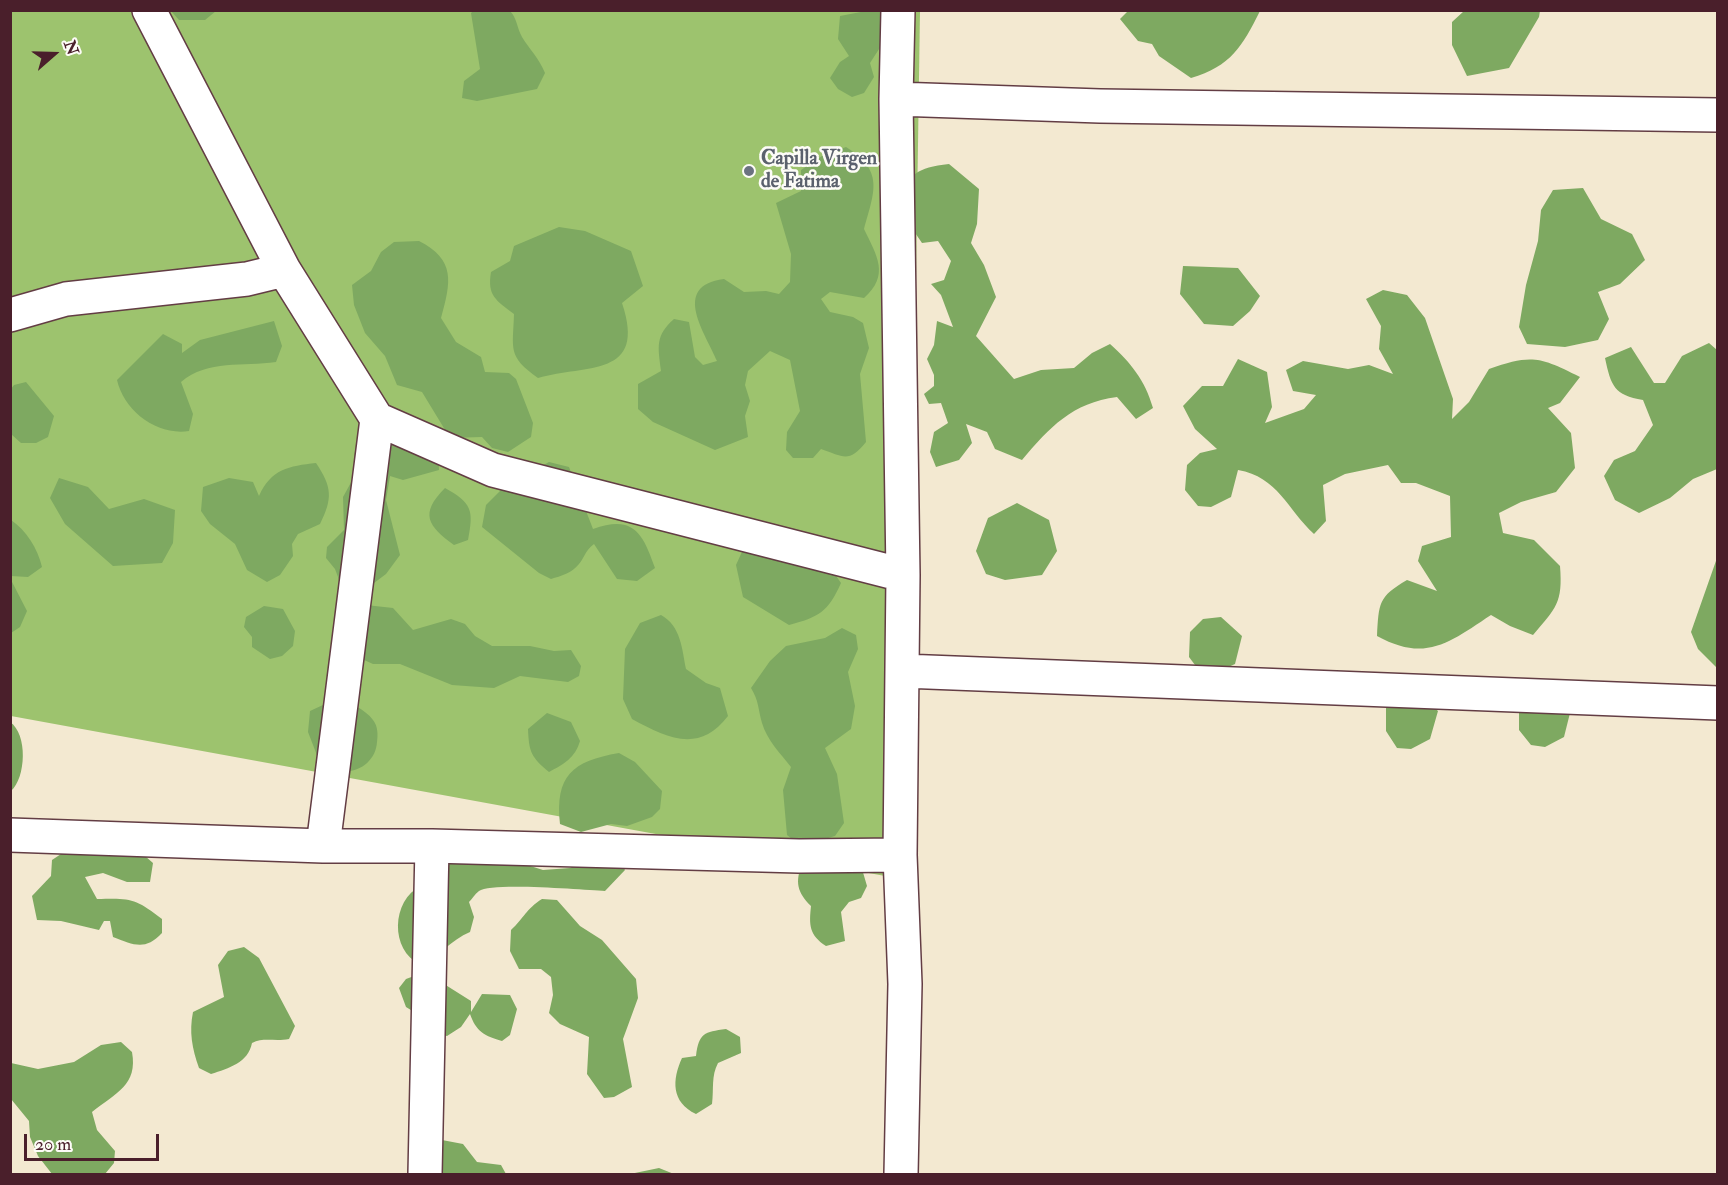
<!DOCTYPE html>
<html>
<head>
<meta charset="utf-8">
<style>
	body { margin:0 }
	#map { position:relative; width:1728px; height:1185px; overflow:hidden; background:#f3e9d1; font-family:"IM FELL Double Pica",serif }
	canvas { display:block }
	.frame { position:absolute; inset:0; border:12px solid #4a1f2b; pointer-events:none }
	.north { position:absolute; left:24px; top:24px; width:60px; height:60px; -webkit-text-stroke:4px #fdfcf7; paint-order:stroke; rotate:70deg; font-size:16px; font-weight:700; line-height:24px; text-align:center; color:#4a1f2b }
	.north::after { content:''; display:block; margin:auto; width:21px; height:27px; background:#4a1f2b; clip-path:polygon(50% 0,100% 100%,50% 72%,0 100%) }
	.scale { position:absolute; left:24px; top:1134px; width:135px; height:27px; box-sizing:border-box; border:3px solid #4a1f2b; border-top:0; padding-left:8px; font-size:18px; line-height:21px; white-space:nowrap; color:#4a1f2b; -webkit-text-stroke:4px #fdfcf7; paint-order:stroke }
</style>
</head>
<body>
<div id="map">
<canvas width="1728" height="1185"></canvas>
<div class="frame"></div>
<div class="north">N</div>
<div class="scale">20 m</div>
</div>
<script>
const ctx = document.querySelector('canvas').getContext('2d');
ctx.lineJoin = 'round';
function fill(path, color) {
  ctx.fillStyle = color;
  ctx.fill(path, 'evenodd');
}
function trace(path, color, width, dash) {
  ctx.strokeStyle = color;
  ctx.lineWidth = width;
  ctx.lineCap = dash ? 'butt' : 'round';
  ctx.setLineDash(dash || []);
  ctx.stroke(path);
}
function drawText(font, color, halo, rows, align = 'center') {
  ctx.font = font + ' "IM FELL Double Pica",serif';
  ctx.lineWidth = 5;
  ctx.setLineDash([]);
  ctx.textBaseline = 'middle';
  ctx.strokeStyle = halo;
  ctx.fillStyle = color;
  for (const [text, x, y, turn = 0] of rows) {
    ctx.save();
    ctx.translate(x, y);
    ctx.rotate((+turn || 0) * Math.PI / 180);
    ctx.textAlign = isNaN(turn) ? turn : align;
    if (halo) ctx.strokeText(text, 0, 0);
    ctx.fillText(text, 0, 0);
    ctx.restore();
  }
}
const green = new Path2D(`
	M 10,11 L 920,11 L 907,880 L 11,716 Z`);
const forest = new Path2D(`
	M 474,10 L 510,11 C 517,18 517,28 522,37 C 530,50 539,58 545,73 L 537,89 L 477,101 L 462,98 L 464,81 L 480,69 L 471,13 Z
	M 171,11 L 216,11 L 205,20 L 179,20 Z
	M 866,11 L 881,11 L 884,15 L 881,46 L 870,63 L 874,77 L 864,93 L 852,97 L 838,89 L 830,78 L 840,62 L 849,56 L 838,39 L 840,16 Z
	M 1128,11 L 1128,10 L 1260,11 C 1242,47 1231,66 1191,78 L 1159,56 L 1152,44 L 1138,41 L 1120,19 Z
	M 1464,11 L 1464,10 L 1540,11 L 1539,17 L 1509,68 L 1467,76 L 1452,45 L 1452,22 Z
	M 846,147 C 884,171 875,190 864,229 C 877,256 890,275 864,298 L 830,292 L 821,299 L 830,312 L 853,317 L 863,323 L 869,348 L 860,374 L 866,442 C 849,463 844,457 821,449 L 813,458 L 793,458 L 786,450 L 787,432 L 800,411 L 790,360 L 770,351 L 748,371 L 745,385 L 750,401 L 745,416 L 748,437 L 715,450 L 653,422 L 638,409 L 638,384 L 661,371 C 658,346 655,336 674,319 L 689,322 L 695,357 L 703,365 L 717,361 C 706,334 670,286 724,279 L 744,292 L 766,291 L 779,294 L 790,282 L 791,254 L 776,203 L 801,191 L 801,170 L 822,156 Z
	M 949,164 L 979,189 L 977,224 L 971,243 L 984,265 L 996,297 L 976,336 L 1014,379 L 1041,370 L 1074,368 L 1092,353 L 1110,344 C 1131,363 1145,380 1153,408 L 1136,419 L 1117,397 C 1072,403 1050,427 1022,460 L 995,449 L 987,432 L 966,424 L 972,443 L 959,460 L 936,467 L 930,452 L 934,432 L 948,423 L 941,403 L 929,404 L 924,394 L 934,386 L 934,375 L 927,359 L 934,345 L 937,321 L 953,327 L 941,295 L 931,284 L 944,280 L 951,261 L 938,241 L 922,243 L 894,202 C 911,173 916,168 949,164 Z
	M 1583,188 L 1601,219 L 1632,234 L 1645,260 L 1620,284 L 1598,292 L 1609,319 L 1598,340 L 1565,347 L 1527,344 L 1519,327 L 1526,285 L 1538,241 L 1541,210 L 1553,190 Z
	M 559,227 L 585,231 L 631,251 L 643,286 L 622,303 C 647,378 587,364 538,378 C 507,356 513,349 514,314 C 496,300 487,296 491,272 L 510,261 L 514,246 Z
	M 419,241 C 456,260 451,282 441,318 L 456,342 L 481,357 L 485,372 L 509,373 L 516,379 L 533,423 L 531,437 L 508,452 L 492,448 L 482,437 L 450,438 L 422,392 L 397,385 L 385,356 L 365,333 L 354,305 L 352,285 L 371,271 L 381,252 L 394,242 Z
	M 1183,266 L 1238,268 L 1260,296 L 1250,311 L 1233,326 L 1204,324 L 1180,294 Z
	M 1383,290 L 1407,295 L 1425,318 L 1453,399 L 1452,419 L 1469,402 L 1489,369 C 1532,354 1540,357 1580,377 L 1560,403 L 1548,408 L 1571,433 L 1575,468 L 1556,492 L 1521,502 L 1499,513 L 1503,533 L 1534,540 L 1560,566 C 1563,603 1556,608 1533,635 L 1510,626 L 1491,615 C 1450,642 1426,663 1377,636 C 1379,603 1378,597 1407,580 L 1437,591 L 1418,561 L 1422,546 L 1451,537 L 1450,496 L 1416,483 L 1401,483 L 1388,465 L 1345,474 L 1323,485 L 1326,521 L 1314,534 C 1287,509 1278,477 1238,470 L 1231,497 L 1211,507 L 1198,506 L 1185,490 L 1187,465 L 1200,453 L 1217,449 L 1195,429 L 1183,406 L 1202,386 L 1223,386 L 1238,359 L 1267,372 L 1272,407 L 1265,423 L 1304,409 L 1316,395 L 1293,391 L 1286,370 L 1303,361 L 1348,369 L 1369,365 L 1393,374 L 1379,349 L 1381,326 L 1366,299 Z
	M 274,321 L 282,346 L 276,362 C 243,367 208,359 181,382 L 193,414 L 189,431 C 157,436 124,411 117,380 L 163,334 L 182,344 L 182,353 L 200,340 Z
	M 1709,343 L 1717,350 L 1717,469 L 1693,479 L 1670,498 L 1639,513 L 1615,500 L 1604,476 L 1614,460 L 1635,451 L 1653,425 L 1643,400 C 1614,395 1611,386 1605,358 L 1631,347 L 1654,383 L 1665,383 L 1682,356 Z
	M 26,382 L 54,416 L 48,437 L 36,443 L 21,443 L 11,434 L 11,389 L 14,385 Z
	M 386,421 L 438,450 L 439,470 L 403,480 L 390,476 L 386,500 L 400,555 L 386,574 L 370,586 L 341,585 L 335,569 L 326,558 L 327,547 L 344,530 L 343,497 L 359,468 L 354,458 L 356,444 Z
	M 549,462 L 569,467 L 593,529 C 634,514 643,534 655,568 L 637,581 L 617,579 L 594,544 C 584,552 585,557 579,564 C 572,573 561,576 551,579 L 539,573 L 482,527 L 486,505 L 505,486 Z
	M 316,463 C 332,487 333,498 320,524 L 298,534 L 292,544 L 293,556 L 280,575 L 267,582 L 247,570 L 235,544 L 210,524 L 201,511 L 203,487 L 229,478 L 253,482 L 259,496 C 271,469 289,466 316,463 Z
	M 59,478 L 88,487 L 109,509 L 144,499 L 175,510 L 173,543 L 162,563 L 113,566 L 65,524 L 50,498 Z
	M 445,488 C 472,503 474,510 468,540 L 454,545 C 428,526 419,514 445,488 Z
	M 1017,503 L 1049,520 L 1057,551 L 1042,575 L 1005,580 L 986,574 L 976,551 L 988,518 Z
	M 11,520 C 26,530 38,549 42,567 L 28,577 L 11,576 Z
	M 746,543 L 823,557 L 841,583 C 828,612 819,617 789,625 L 743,597 L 736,565 Z
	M 1717,558 L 1717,668 L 1698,649 L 1691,632 Z
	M 10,578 L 27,611 L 20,627 L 11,633 Z
	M 357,604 L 393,608 L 413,630 L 451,619 L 465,624 L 475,636 L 492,646 L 530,646 L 554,651 L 571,650 L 581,666 L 579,676 L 568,682 L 520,676 L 494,688 L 452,685 L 400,664 L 373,664 L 353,655 Z
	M 264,606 L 283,609 L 295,631 L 293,646 L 282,656 L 270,659 L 252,647 L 252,637 L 244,627 L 246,617 Z
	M 661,615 C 681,626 682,649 686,669 L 706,683 L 720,688 L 728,716 C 699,754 667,738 632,719 L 623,699 L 625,649 L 640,623 Z
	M 1221,617 L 1242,636 L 1235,664 L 1215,673 L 1201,673 L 1189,657 L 1190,632 L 1203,619 Z
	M 842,628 L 856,635 L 858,649 L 848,672 L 855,706 L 851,729 L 825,748 L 837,774 L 844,823 L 835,836 L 801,846 L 787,835 L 783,790 L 791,767 C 780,753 767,740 762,723 C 758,709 759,701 751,688 L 770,661 L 786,646 L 825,638 Z
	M 1417,692 L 1438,711 L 1430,739 L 1411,749 L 1397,748 L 1386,731 L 1386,707 L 1399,694 Z
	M 338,698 C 350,703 365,709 373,720 C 378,726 378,735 377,742 C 376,760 360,773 342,771 C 335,770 327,765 320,763 L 308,732 L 310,711 Z
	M 1519,705 L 1571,709 L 1564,737 L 1545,747 L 1531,745 L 1519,730 Z
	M 547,713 L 571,722 L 580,741 C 575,758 564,764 549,772 C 531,757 529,752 528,729 Z
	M 10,722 C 28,734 26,778 11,791 Z
	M 619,753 L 635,762 L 662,791 L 660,809 L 652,817 L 627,826 L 611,824 L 581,832 L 560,824 C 555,776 572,761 619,753 Z
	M 130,843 L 153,863 L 150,882 L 127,882 L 103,873 L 85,877 L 97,899 C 131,898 135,898 162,919 L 162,933 C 145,951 134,945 113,937 L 110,921 L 104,921 L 99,930 L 61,921 L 37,920 L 32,896 L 51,876 L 52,860 L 76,844 Z
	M 617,857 L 625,870 L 605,891 C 584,890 491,882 479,891 C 475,894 472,899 469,902 L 474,917 L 470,932 C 451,940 440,956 420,964 C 390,951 391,900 421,886 L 426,861 L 524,864 L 543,870 L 570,868 L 588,858 Z
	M 802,864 L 862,869 L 867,886 L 861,898 L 849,902 L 841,912 L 845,941 L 826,946 C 809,935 809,925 811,906 C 797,892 795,882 802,864 Z
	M 542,899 L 557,900 L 580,926 L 602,940 L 636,979 L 638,998 L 623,1039 L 632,1087 L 614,1097 L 604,1098 L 587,1074 L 589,1037 L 560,1024 L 549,1013 L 553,995 L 551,977 L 541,969 L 519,969 L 510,951 L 511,930 C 524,918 526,909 542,899 Z
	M 244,947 L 259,958 L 295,1026 L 289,1039 C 275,1042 264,1037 252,1043 C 248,1063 229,1068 211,1074 L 199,1068 C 192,1048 189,1032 193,1012 L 224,997 L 218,965 L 228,951 Z
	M 425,972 L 471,1001 L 471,1012 L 482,994 L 510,995 L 517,1009 L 510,1035 L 502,1041 C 484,1036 476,1031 470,1014 L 461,1027 L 447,1036 L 437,1034 L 419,1015 L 406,1007 L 399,988 L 406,979 Z
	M 726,1029 L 740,1037 L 741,1053 L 718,1063 C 711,1076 714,1089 712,1104 L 696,1114 C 671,1102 672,1080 682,1058 L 696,1056 C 699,1033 704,1032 726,1029 Z
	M 121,1042 L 132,1052 C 138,1085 116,1093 92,1112 L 97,1130 L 115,1151 L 114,1163 L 105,1174 L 52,1174 L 38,1156 L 30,1137 L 29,1121 L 11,1099 L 11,1063 L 38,1069 L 74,1062 L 101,1045 Z
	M 416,1128 L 442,1140 L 463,1144 L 477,1162 L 501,1165 L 506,1174 L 410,1174 L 408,1137 Z
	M 659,1168 L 674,1174 L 630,1174 Z`);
const street = new Path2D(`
	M 149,10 L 284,270
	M 898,10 L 896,99 L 903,575 L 900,855 L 905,984 L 901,1174
	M 896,99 L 1100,106 L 1718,115
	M 10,315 L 66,299 L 247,279 L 284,270 L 377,419 L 493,470 L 903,575
	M 903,671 L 1718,703
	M 10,835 L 323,846 L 432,846 L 799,856 L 900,855
	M 323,846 L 377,419
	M 425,1174 L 432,846`);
const markers = [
	[749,171,6,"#6b7280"]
];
const worshipNames = [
	["Capilla Virgen",761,160],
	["de Fatima",761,183]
];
fill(green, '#9dc36e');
fill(forest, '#7ea961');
trace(street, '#633d44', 36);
trace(street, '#fff', 33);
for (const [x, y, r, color] of markers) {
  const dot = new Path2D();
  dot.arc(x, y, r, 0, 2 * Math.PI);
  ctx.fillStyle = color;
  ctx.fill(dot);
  trace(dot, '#fdfcf7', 2);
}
drawText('bold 20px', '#5b616d', '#fdfcf7', worshipNames, 'left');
</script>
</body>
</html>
